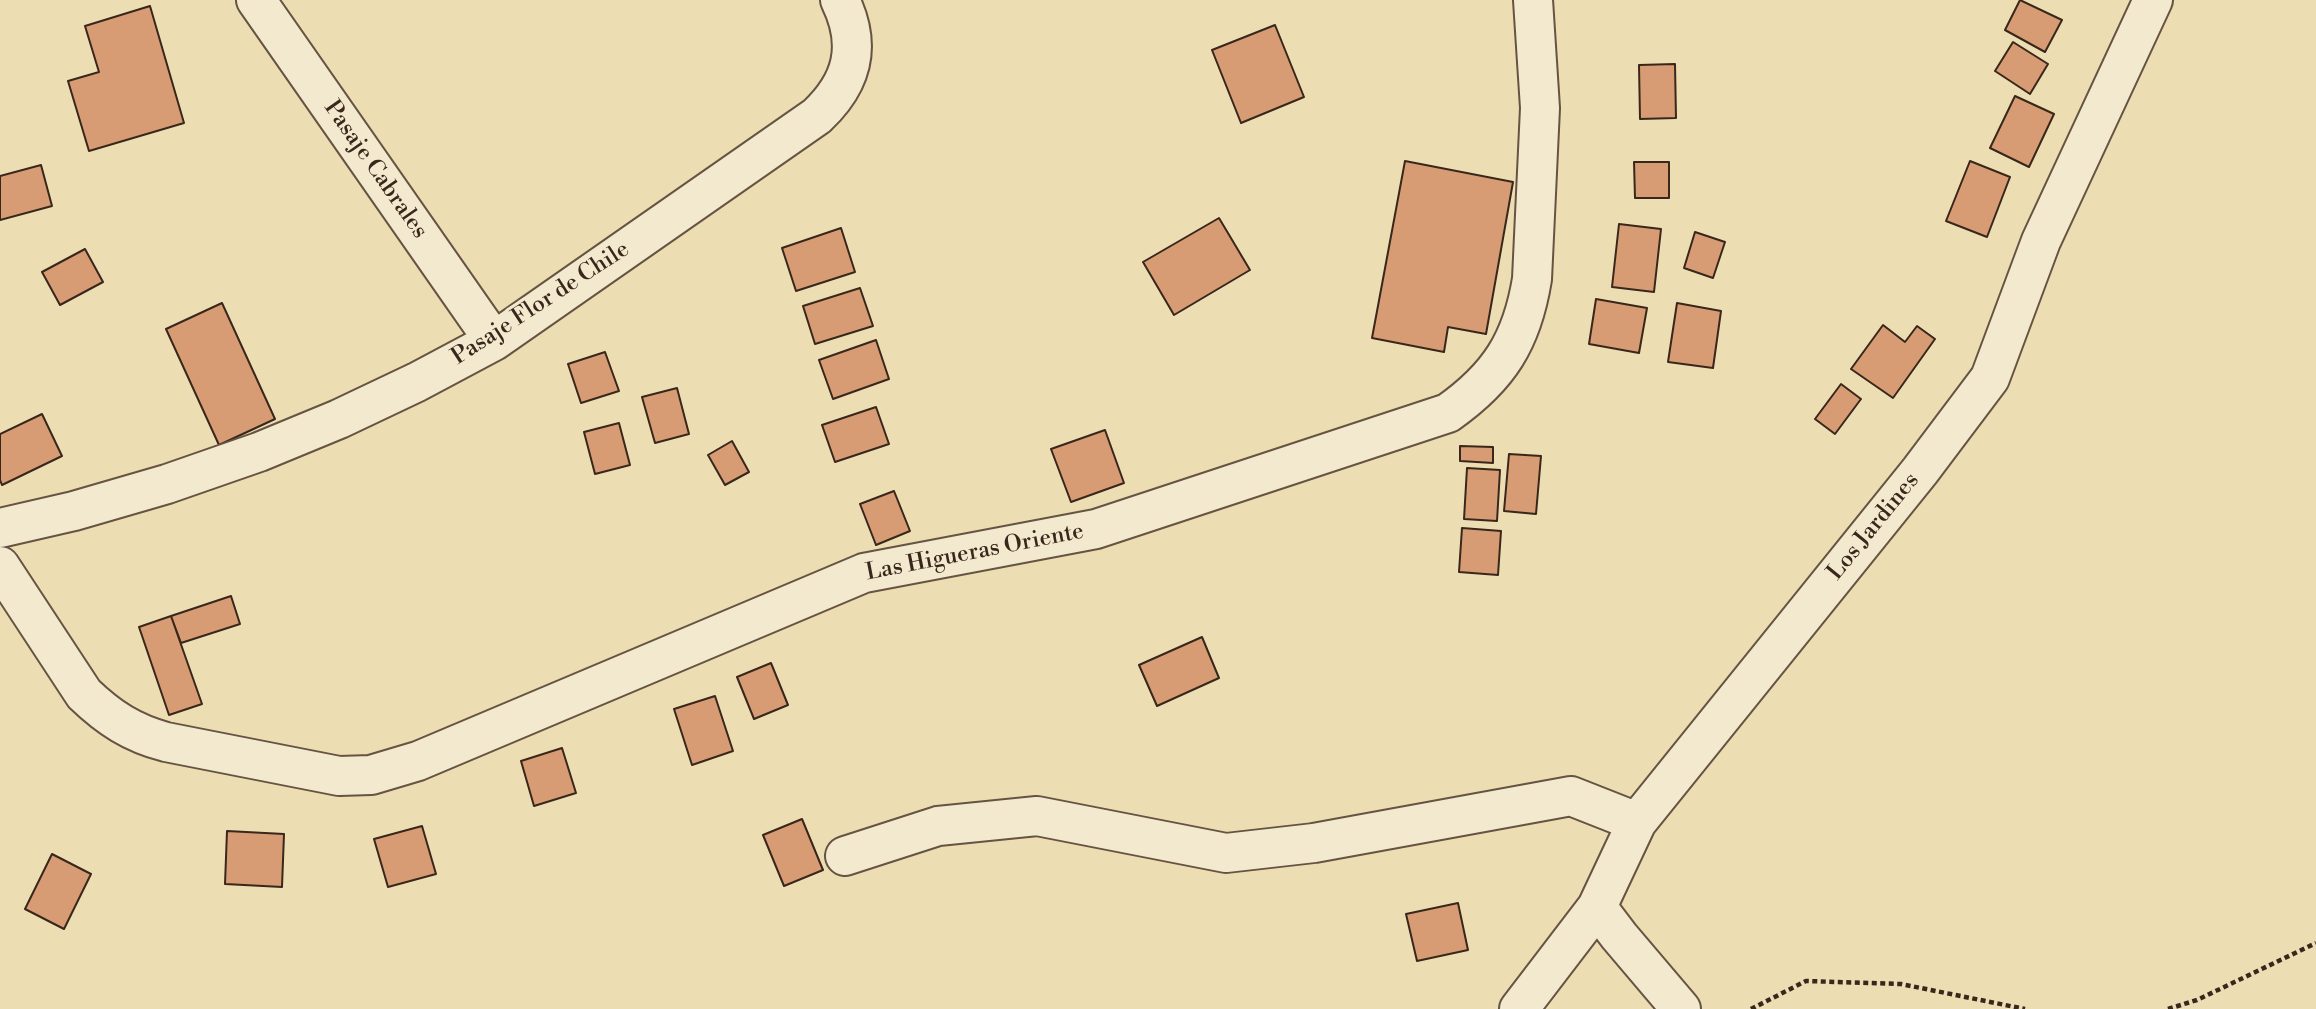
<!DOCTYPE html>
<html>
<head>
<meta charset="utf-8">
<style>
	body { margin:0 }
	canvas { display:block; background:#ecddb3 }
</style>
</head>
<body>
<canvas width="2316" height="1009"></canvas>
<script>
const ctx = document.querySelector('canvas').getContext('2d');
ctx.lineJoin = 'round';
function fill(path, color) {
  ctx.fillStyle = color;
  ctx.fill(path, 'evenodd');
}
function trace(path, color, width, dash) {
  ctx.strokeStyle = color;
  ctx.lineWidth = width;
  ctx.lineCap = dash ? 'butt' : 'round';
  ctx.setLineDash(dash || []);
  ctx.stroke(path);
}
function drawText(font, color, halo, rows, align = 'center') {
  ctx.font = font + ' "Libre Bodoni",serif';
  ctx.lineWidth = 6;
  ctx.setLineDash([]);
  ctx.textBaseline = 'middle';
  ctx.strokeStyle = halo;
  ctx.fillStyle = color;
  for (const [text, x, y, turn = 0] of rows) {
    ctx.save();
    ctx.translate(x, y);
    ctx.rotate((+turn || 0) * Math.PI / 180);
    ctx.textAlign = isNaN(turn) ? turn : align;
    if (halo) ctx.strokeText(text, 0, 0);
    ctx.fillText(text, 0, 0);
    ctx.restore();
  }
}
const building = new Path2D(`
	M 2020,0 L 2062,20 L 2045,52 L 2005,30 Z
	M 150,6 L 184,123 L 89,151 L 68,81 L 99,72 L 85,26 Z
	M 1275,25 L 1304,97 L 1241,123 L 1212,50 Z
	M 2013,42 L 2048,64 L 2030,94 L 1995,71 Z
	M 1675,64 L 1676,118 L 1640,119 L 1639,65 Z
	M 2015,96 L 2054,114 L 2029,167 L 1990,148 Z
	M 1405,161 L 1513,182 L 1486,334 L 1448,327 L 1444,352 L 1372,338 Z
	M 1970,161 L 2010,177 L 1987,237 L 1946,221 Z
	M 1634,162 L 1669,162 L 1669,198 L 1635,198 Z
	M 41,165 L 52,206 L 0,220 L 0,176 Z
	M 1219,218 L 1250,270 L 1174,315 L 1143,262 Z
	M 1619,224 L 1661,229 L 1654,292 L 1612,287 Z
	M 841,228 L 855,272 L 796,291 L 782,248 Z
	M 1695,232 L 1725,242 L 1713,278 L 1684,268 Z
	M 85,249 L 103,282 L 60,305 L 42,272 Z
	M 860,288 L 873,326 L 815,344 L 803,306 Z
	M 1596,299 L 1647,308 L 1639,353 L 1589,344 Z
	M 222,303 L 275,419 L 219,445 L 166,329 Z
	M 1677,303 L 1721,311 L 1713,368 L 1668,362 Z
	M 1883,325 L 1905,342 L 1917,326 L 1935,339 L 1893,398 L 1851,369 Z
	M 876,340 L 889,379 L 833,399 L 819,360 Z
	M 605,352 L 619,391 L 581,403 L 568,364 Z
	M 1841,384 L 1861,399 L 1835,434 L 1815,419 Z
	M 677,388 L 689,434 L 655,443 L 642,397 Z
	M 876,407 L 889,444 L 835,462 L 822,425 Z
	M 42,414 L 62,456 L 2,485 L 0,480 L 0,434 Z
	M 619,423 L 630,465 L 595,474 L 584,432 Z
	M 1105,430 L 1124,483 L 1071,502 L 1051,449 Z
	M 732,441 L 749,472 L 725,485 L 708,455 Z
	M 1460,446 L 1493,447 L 1493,463 L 1460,461 Z
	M 1509,454 L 1541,456 L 1536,514 L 1504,511 Z
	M 1467,468 L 1500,470 L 1497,521 L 1464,519 Z
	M 894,491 L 910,531 L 876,545 L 860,504 Z
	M 1462,528 L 1501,531 L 1498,575 L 1459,572 Z
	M 231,596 L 240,624 L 181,643 L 171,616 Z
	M 171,616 L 202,704 L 169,715 L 139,627 Z
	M 1202,637 L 1219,678 L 1157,706 L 1139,665 Z
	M 771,663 L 788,705 L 754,719 L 737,677 Z
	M 715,696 L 733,751 L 692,765 L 674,709 Z
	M 562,748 L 576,793 L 534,806 L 521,761 Z
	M 802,819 L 823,870 L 784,886 L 763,835 Z
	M 422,826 L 436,874 L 388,887 L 374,839 Z
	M 227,831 L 284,834 L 282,887 L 225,884 Z
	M 52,854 L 91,874 L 64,929 L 25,909 Z
	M 1458,903 L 1468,950 L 1417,961 L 1406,914 Z`);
const path = new Path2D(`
	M 1751,1009 L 1806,981 L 1901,984 L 2025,1009
	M 2168,1009 L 2197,1000 L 2316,943`);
const minor = new Path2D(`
	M 256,0 L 494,341
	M 0,528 L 74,511 L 167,484 L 259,452 L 339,419 L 417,382 L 494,341 L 817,116 C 853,82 862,45 840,0
	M 0,566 L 84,694 C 109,718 132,733 166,742 L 339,776 L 371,775 L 418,761 L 864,573 L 1096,529 L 1448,413 C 1499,377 1522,341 1532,279 L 1540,108 L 1533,0
	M 845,856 L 938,826 L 1037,816 L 1226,853 L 1314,843 L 1571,796 L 1637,822
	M 1597,907 L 1619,936 L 1681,1009
	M 1519,1009 L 1597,907 L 1637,822 L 1920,471 L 1990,378 L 2041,241 L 2153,0`);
const streetNames = [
	["Pasaje Cabrales",375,170,55],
	["Pasaje Flor de Chile",541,304,-33],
	["Los Jardines",1874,527,-51],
	["Las Higueras Oriente",975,553,-11]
];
fill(building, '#d79c73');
trace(building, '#39271c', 2);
trace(minor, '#665442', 42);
trace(path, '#39271c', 4.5, [5, 3.5]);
trace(minor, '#f3e9ce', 38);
drawText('23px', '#39271c', '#f3e9ce', streetNames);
</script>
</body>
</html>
